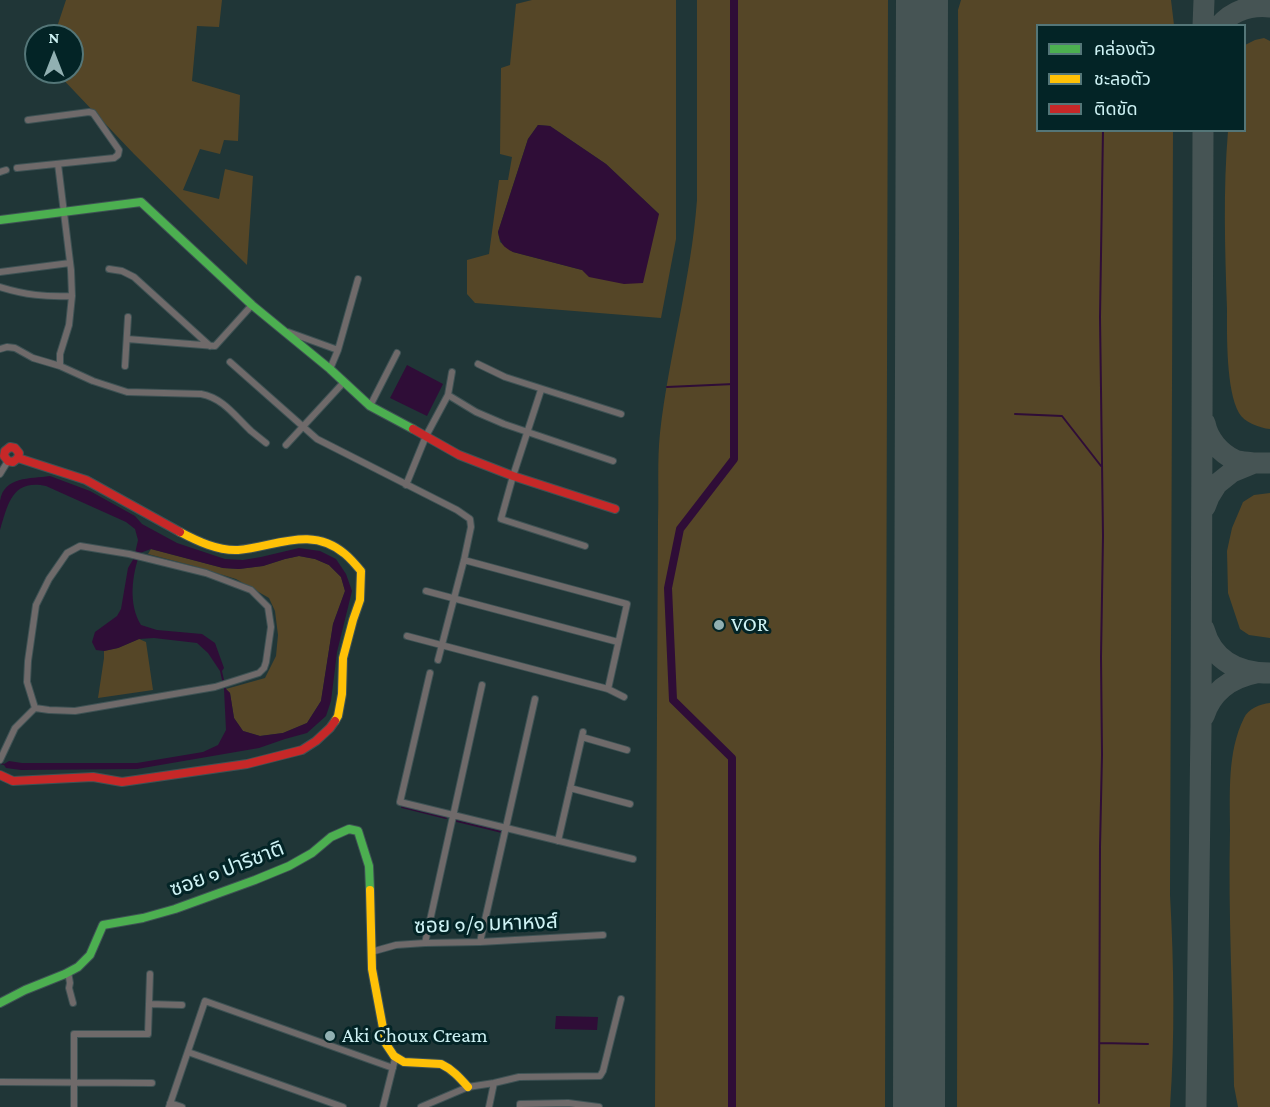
<!DOCTYPE html>
<html>
<head>
<meta charset="utf-8">
<style>
	body { margin:0 }
	#map { position:relative; width:1270px; height:1107px; overflow:hidden; background:#203637; font-family:"Crimson Pro","Noto Sans Thai",serif }
	canvas { display:block }
	.legend { position:absolute; left:1036px; top:24px; width:210px; height:108px; box-sizing:border-box; background:#032426; border:2px solid #547678; margin:0; padding:8px 10px; list-style:none; font-size:18px; color:#cef2f4 }
	.legend li { display:flex; align-items:center; gap:12px; height:30px }
	.legend b { width:30px; border:2px solid #547678 }
	.north { position:absolute; left:24px; top:24px; width:60px; height:60px; box-sizing:border-box; background:#032426; border:2px solid #547678; border-radius:50%; rotate:0deg; font-size:16px; font-weight:700; line-height:24px; text-align:center; color:#cef2f4 }
	.north::after { content:''; display:block; margin:auto; width:21px; height:27px; background:#91b0b2; clip-path:polygon(50% 0,100% 100%,50% 72%,0 100%) }
</style>
</head>
<body>
<div id="map">
<canvas width="1270" height="1107"></canvas>
<ul class="legend">
<li><b style="height:8px;background:#4caf50"></b>คล่องตัว</li>
<li><b style="height:8px;background:#ffc107"></b>ชะลอตัว</li>
<li><b style="height:8px;background:#c62828"></b>ติดขัด</li>
</ul>
<div class="north">N</div>
</div>
<script>
const ctx = document.querySelector('canvas').getContext('2d');
ctx.lineJoin = 'round';
function fill(path, color) {
  ctx.fillStyle = color;
  ctx.fill(path, 'evenodd');
}
function trace(path, color, width, dash) {
  ctx.strokeStyle = color;
  ctx.lineWidth = width;
  ctx.lineCap = dash ? 'butt' : 'round';
  ctx.setLineDash(dash || []);
  ctx.stroke(path);
}
function drawText(font, color, halo, rows, align = 'center') {
  ctx.font = font + ' "Crimson Pro","Noto Sans Thai",serif';
  ctx.lineWidth = 6;
  ctx.setLineDash([]);
  ctx.textBaseline = 'middle';
  ctx.strokeStyle = halo;
  ctx.fillStyle = color;
  for (const [text, x, y, turn = 0] of rows) {
    ctx.save();
    ctx.translate(x, y);
    ctx.rotate((+turn || 0) * Math.PI / 180);
    ctx.textAlign = isNaN(turn) ? turn : align;
    if (halo) ctx.strokeText(text, 0, 0);
    ctx.fillText(text, 0, 0);
    ctx.restore();
  }
}
const green = new Path2D(`
	M 66,0 L 222,0 L 219,27 L 197,26 L 192,81 L 240,95 L 238,141 L 224,140 L 220,154 L 200,149 L 183,190 L 219,199 L 225,169 L 253,176 L 247,265 L 134,154 L 56,72 L 72,72 L 72,36 L 54,36 Z
	M 532,0 L 676,0 L 676,239 L 661,318 L 475,303 L 467,294 L 467,260 L 489,254 L 499,180 L 508,180 L 512,157 L 500,154 L 501,68 L 510,65 L 516,4 ZM 538,125 L 550,126 L 606,164 L 659,214 L 582,270 L 513,252 L 500,242 L 498,232 L 528,139 Z
	M 697,0 L 888,0 L 885,1107 L 655,1107 L 658,520 C 659,491 657,461 660,433 C 669,355 691,279 697,200 Z
	M 961,0 L 1171,0 L 1174,25 L 1038,26 L 1038,130 L 1173,131 L 1170,895 C 1174,966 1175,1037 1170,1107 L 957,1107 L 959,230 L 958,10 Z
	M 1264,38 L 1270,41 L 1270,429 C 1259,428 1244,422 1239,413 C 1226,390 1227,336 1227,309 C 1225,250 1223,190 1228,131 L 1244,130 L 1245,45 L 1255,40 Z
	M 1270,493 L 1270,638 L 1249,635 L 1240,629 L 1228,593 L 1227,551 L 1232,528 L 1243,502 L 1254,495 Z
	M 151,549 L 223,568 L 239,569 L 263,566 L 285,559 L 299,556 L 315,559 L 329,565 L 341,577 L 345,591 L 333,624 L 321,701 L 307,723 L 283,733 L 260,736 L 243,731 L 234,718 L 230,693 L 226,689 L 265,678 L 276,656 L 278,635 L 275,611 L 269,598 L 236,579 L 194,566 L 148,554 Z
	M 139,639 L 146,642 L 153,690 L 98,698 L 104,658 L 104,651 L 118,648 Z
	M 1270,703 L 1270,1107 L 1238,1107 L 1234,1086 C 1233,1001 1228,915 1230,830 C 1230,794 1227,752 1244,718 C 1248,709 1260,704 1270,703 Z`);
const water = new Path2D(`
	M 538,125 L 550,126 L 606,164 L 659,214 L 643,283 L 624,284 L 589,277 L 582,270 L 513,252 C 503,247 500,243 498,232 L 528,139 Z
	M 407,365 L 443,384 L 427,416 L 390,398 Z
	M 50,476 L 90,491 L 135,516 L 142,524 L 177,543 L 225,559 L 243,560 L 261,557 L 299,548 L 320,551 L 336,559 L 346,574 L 352,591 L 337,652 L 331,701 L 326,716 L 307,733 L 285,739 L 259,748 L 137,769 L 21,770 L 6,768 L 4,765 L 0,764 L 0,762 L 4,764 L 9,761 L 22,763 L 137,763 L 203,752 L 218,745 L 226,730 L 224,689 L 220,671 L 208,653 L 197,643 L 154,638 L 139,639 L 118,648 L 104,651 L 96,650 L 92,642 L 95,632 L 117,616 L 121,609 L 128,568 L 134,558 L 138,540 L 135,529 L 126,522 L 46,486 C 12,479 8,504 0,530 C 0,521 0,510 0,501 C 4,476 30,479 50,476 ZM 151,549 L 223,568 L 239,569 L 263,566 L 285,559 L 299,556 L 315,559 L 329,565 L 341,577 L 345,591 L 333,624 L 321,701 L 307,723 L 283,733 L 260,736 L 243,731 L 234,718 L 230,693 L 226,689 L 222,671 L 224,668 L 215,643 L 202,634 L 157,630 L 141,625 C 128,604 132,575 140,553 Z
	M 556,1016 L 598,1017 L 597,1030 L 555,1029 Z`);
const stream = new Path2D(`
	M 667,387 L 734,384
	M 1015,414 L 1062,416 L 1101,466
	M 402,807 L 446,818
	M 457,821 L 502,832
	M 1100,1043 L 1148,1044
	M 1099,1103 L 1100,847 L 1102,755 L 1101,657 L 1103,536 L 1100,317 L 1103,130`);
const canal = new Path2D(`
	M 732,1107 L 732,758 L 673,700 L 668,588 L 680,529 L 734,459 L 734,0`);
const taxiway = new Path2D(`
	M 1203,26 L 1204,0
	M 1219,26 C 1233,10 1250,5 1270,7
	M 1205,423 C 1208,439 1220,453 1235,460 C 1240,462 1248,462 1254,463
	M 1205,507 L 1209,497 L 1217,484 L 1232,472 L 1254,463 L 1270,463
	M 1204,629 C 1213,662 1239,673 1270,673
	M 1204,716 C 1212,691 1231,678 1256,673
	M 1196,1107 L 1201,726 L 1203,130`);
const runway = new Path2D(`
	M 919,1107 L 922,0`);
const street = new Path2D(`
	M 58,164 L 71,270 L 72,296 L 69,325 L 60,354 L 60,366
	M 17,168 L 114,158 L 118,155 L 119,150 L 93,113 L 89,112 L 28,120
	M 0,172 L 6,170
	M 109,269 L 122,271 L 134,277 L 210,346
	M 0,272 L 70,263
	M 0,287 C 26,295 45,297 72,296
	M 288,332 L 338,350
	M 127,339 L 215,346 L 252,305
	M 0,349 L 7,347 L 15,348 L 33,358 L 60,366 L 93,381 L 127,392 L 201,394 C 223,398 235,416 251,431 C 256,435 261,439 266,443
	M 230,362 L 317,439 L 457,510 L 470,519 L 471,527 L 464,560 L 438,660
	M 478,364 L 505,377 L 621,414
	M 125,366 L 128,317
	M 330,369 L 338,350 L 358,279
	M 541,390 L 513,476 L 501,519 L 585,546
	M 448,395 L 476,412 L 504,424 L 613,461
	M 370,406 L 397,353
	M 286,445 L 344,382
	M 0,474 L 8,461
	M 406,485 L 426,436 L 448,395 L 452,372
	M 80,546 L 129,554 L 206,573 L 251,590 L 268,607 L 271,627 L 266,662 L 264,668 L 259,673 L 215,687 L 75,711 L 49,710 L 35,708 L 27,682 L 28,661 L 36,605 L 49,579 L 67,553 Z
	M 464,560 L 627,604 L 608,689
	M 426,591 L 618,642
	M 407,636 L 608,689 L 624,697
	M 430,673 L 400,802 L 633,859
	M 582,737 L 627,750
	M 0,760 L 15,728 L 35,708
	M 570,788 L 630,804
	M 558,841 L 583,732
	M 480,942 L 535,699
	M 425,943 L 482,685
	M 371,952 L 396,945 L 425,943 L 480,942 L 603,935
	M 68,972 L 70,983 L 69,988 L 73,1003
	M 149,1004 L 182,1005
	M 188,1052 L 343,1107
	M 0,1082 L 152,1083
	M 170,1103 L 182,1107
	M 74,1107 L 74,1034 L 148,1034 L 150,974
	M 169,1107 L 205,1001 L 393,1068
	M 383,1107 L 395,1059
	M 421,1107 L 468,1087 L 494,1083 L 519,1077 L 600,1076 L 603,1071 L 621,999
	M 489,1107 L 494,1083
	M 520,1107 L 520,1104 L 568,1103 L 599,1107`);
const fast = new Path2D(`
	M 0,220 L 141,202 L 252,305 L 330,369 L 370,406 L 413,429
	M 0,1003 L 25,990 L 65,974 L 78,967 L 90,955 L 103,925 L 143,918 L 175,909 L 255,880 L 289,866 L 312,853 L 331,837 L 349,829 L 358,831 L 369,866 L 370,890`);
const slow = new Path2D(`
	M 180,532 C 197,541 218,551 238,550 C 275,547 311,525 345,554 C 351,559 356,565 361,571 L 360,600 L 353,620 L 343,658 L 342,694 L 338,716 L 335,721
	M 370,890 L 372,969 L 386,1044 L 394,1056 L 404,1062 L 441,1064 C 452,1069 460,1078 468,1087`);
const jam = new Path2D(`
	M 413,429 L 459,455 L 513,476 L 615,509
	M 18,458 L 19,453 L 15,448 L 10,447 L 5,451 L 4,456 L 8,461 L 13,462 L 18,458 L 86,480 L 180,532
	M 0,775 L 13,781 L 93,777 L 122,782 L 247,764 L 302,750 L 316,741 L 330,728 L 335,721`);
const markers = [
	[719,625,6,"#91b0b2"],
	[330,1036,6,"#91b0b2"]
];
const poiNames = [
	["VOR",731,625],
	["Aki Choux Cream",342,1036]
];
const streetNames = [
	["ซอย ๑ ปาริชาติ",227,869,-21],
	["ซอย ๑/๑ มหาหงส์",486,924,-2]
];
fill(green, '#554627');
fill(water, '#2f0d37');
trace(stream, '#2f0d37', 2);
trace(canal, '#2f0d37', 8);
trace(taxiway, '#465454', 21);
trace(runway, '#465454', 52);
trace(street, '#3e5254', 8);
trace(fast, '#3e5254', 10);
trace(slow, '#3e5254', 10);
trace(jam, '#3e5254', 10);
trace(street, '#6f6a6a', 6);
trace(fast, '#4caf50', 8);
trace(slow, '#ffc107', 8);
trace(jam, '#c62828', 8);
for (const [x, y, r, color] of markers) {
  const dot = new Path2D();
  dot.arc(x, y, r, 0, 2 * Math.PI);
  ctx.fillStyle = color;
  ctx.fill(dot);
  trace(dot, '#032426', 2);
}
drawText('21px', '#cef2f4', '#032426', poiNames, 'left');
drawText('21px', '#cef2f4', '#032426', streetNames);
</script>
</body>
</html>
